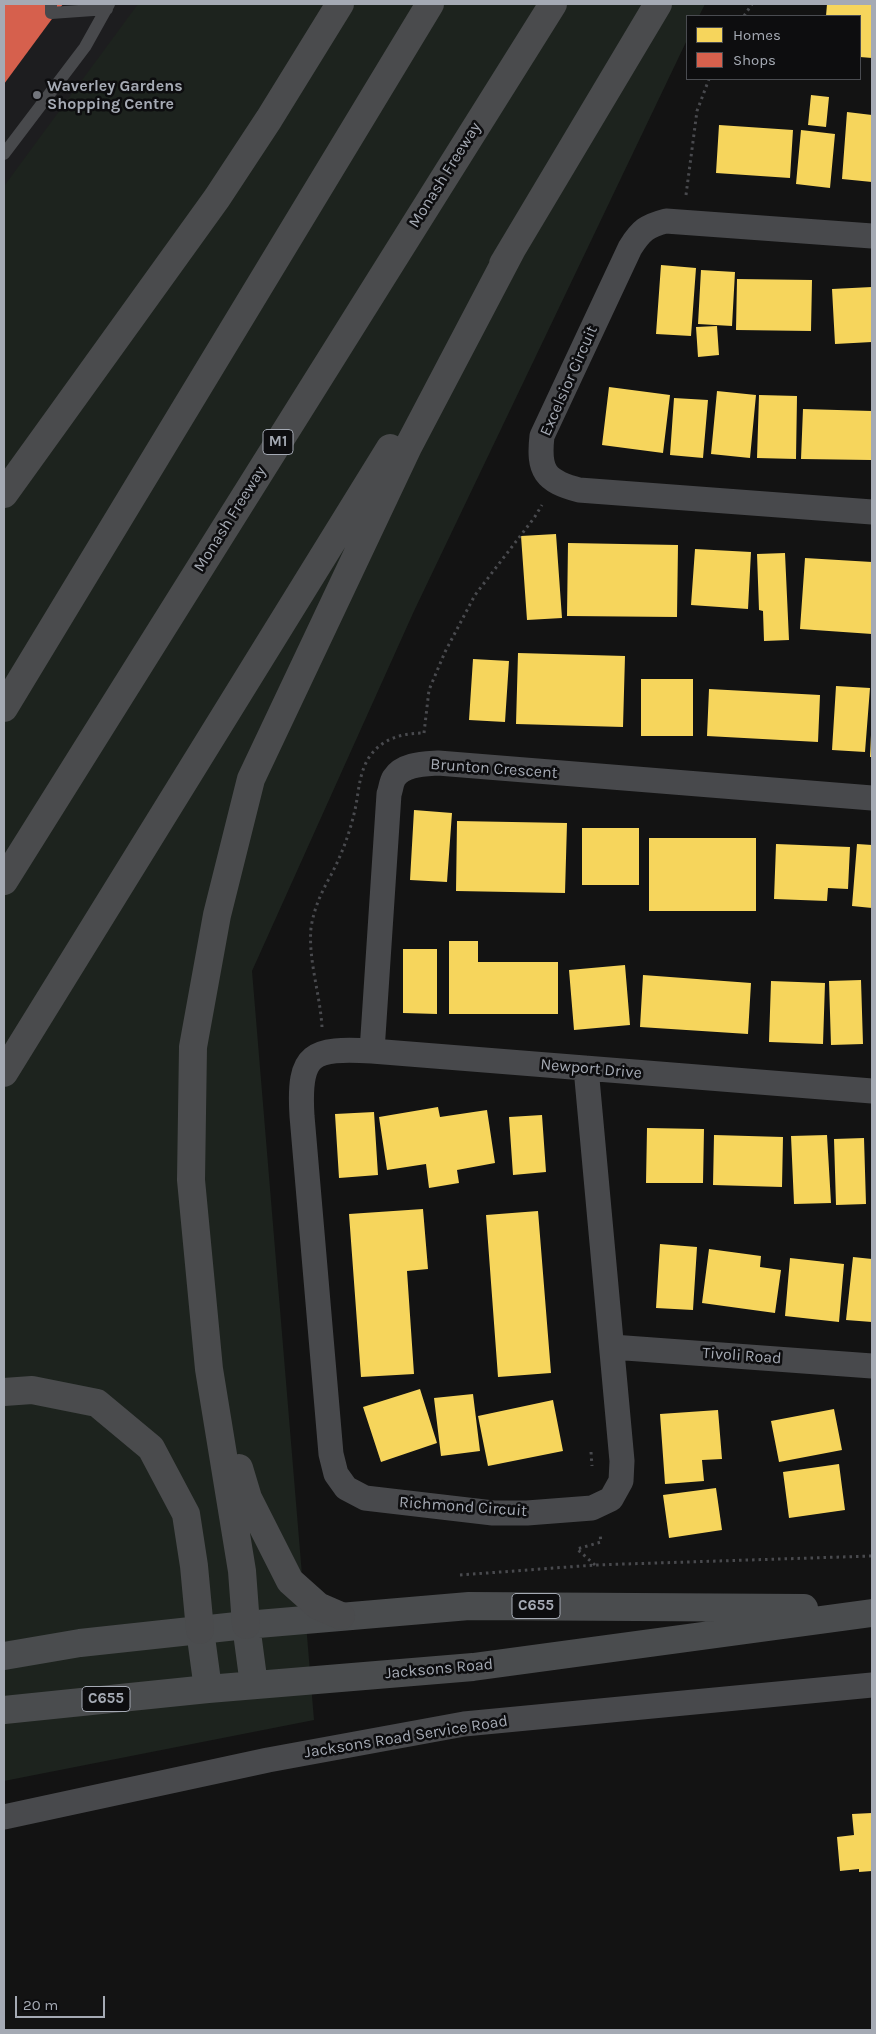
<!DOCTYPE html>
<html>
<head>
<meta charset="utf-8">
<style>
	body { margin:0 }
	#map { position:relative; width:876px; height:2034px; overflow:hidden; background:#131313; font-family:Karla,sans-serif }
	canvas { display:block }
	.frame { position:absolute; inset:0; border:5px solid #a5aab4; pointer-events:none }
	.legend { position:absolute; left:686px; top:15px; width:175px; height:65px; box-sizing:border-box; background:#0d0d0f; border:1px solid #4a4c51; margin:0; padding:6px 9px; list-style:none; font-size:15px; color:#a5aab4 }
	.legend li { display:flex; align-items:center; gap:10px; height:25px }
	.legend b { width:25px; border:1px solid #4a4c51 }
	.scale { position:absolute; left:15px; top:1996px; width:90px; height:22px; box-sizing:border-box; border:2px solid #a5aab4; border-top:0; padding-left:6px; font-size:15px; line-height:18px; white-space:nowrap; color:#a5aab4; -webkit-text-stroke:4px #0d0d0f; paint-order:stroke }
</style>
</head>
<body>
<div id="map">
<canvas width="876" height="2034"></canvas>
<div class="frame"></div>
<ul class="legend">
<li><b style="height:14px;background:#f6d55c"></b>Homes</li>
<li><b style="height:14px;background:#d6604d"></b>Shops</li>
</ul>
<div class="scale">20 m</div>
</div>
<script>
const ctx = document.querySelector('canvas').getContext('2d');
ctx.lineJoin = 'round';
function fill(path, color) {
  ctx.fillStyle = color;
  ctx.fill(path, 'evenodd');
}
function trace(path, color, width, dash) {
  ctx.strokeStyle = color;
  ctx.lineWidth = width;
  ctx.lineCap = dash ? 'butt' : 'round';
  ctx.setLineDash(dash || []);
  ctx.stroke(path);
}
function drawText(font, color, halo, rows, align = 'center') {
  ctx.font = font + ' Karla,sans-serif';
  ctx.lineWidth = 5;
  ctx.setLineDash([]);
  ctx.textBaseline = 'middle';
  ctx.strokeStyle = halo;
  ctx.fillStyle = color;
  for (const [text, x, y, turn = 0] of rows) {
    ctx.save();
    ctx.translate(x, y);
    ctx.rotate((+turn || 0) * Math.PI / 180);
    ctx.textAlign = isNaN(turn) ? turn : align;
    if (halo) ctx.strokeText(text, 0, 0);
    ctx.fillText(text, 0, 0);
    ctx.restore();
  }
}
const built = new Path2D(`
	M 4,4 L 139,4 L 4,187 Z`);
const green = new Path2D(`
	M 138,4 L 705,4 L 699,16 L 687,16 L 687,40 L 414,611 L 252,971 L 314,1720 L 4,1781 L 4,186 Z`);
const homes = new Path2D(`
	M 827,4 L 872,4 L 872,58 L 860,57 L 860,16 L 826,16 Z
	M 811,95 L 829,97 L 826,127 L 808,125 Z
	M 847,112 L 872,115 L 872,182 L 842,179 Z
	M 719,125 L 793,130 L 790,178 L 716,173 Z
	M 801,130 L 835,134 L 830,188 L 796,184 Z
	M 661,265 L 696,268 L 691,336 L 656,334 Z
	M 701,270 L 735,272 L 732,326 L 698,324 Z
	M 737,279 L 812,280 L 811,331 L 736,330 Z
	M 872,287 L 872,342 L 835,344 L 832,289 Z
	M 717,326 L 719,355 L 698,357 L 696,327 Z
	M 609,387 L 670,395 L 663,453 L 602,445 Z
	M 717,391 L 756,395 L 750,458 L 711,454 Z
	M 759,395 L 797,396 L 796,459 L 757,458 Z
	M 674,398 L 708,400 L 703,458 L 670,455 Z
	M 803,409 L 872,411 L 871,460 L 801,459 Z
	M 556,534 L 562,618 L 527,620 L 521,536 Z
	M 568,543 L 678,545 L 677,617 L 567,616 Z
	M 695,549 L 751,552 L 748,609 L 691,605 Z
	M 785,553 L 789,640 L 764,641 L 763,611 L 759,610 L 757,554 Z
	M 805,558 L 872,562 L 872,634 L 800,629 Z
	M 518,653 L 625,656 L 623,727 L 516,724 Z
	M 473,659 L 509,661 L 505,722 L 469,720 Z
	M 641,679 L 693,679 L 693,736 L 641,736 Z
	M 836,686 L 870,688 L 865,752 L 832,750 Z
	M 709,689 L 820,695 L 818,742 L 707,736 Z
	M 871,735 L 872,735 L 872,757 L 870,757 Z
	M 414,810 L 452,813 L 447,882 L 410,880 Z
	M 457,821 L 567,823 L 565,893 L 456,891 Z
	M 582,828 L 639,828 L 639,885 L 582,885 Z
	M 649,838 L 756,838 L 756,911 L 649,911 Z
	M 776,844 L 850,847 L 848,889 L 828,888 L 827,901 L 774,899 Z
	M 857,844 L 872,845 L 872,908 L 852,906 Z
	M 449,941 L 478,941 L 478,962 L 558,962 L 558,1014 L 449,1014 Z
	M 403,949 L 437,949 L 437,1014 L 403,1013 Z
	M 625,965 L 630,1025 L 574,1030 L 569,970 Z
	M 643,975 L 751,983 L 748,1034 L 640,1027 Z
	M 861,980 L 863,1044 L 831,1045 L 829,981 Z
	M 771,981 L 825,983 L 823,1044 L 769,1042 Z
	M 438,1107 L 440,1117 L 487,1110 L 495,1163 L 457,1170 L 459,1183 L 429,1188 L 426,1164 L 387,1170 L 379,1117 Z
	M 374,1112 L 378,1175 L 339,1178 L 335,1114 Z
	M 542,1115 L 546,1172 L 513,1175 L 509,1117 Z
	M 647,1128 L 704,1129 L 703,1183 L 646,1183 Z
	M 714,1135 L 783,1137 L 782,1187 L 713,1185 Z
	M 827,1135 L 831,1203 L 794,1204 L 791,1136 Z
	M 864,1138 L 866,1204 L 836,1205 L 834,1139 Z
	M 423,1209 L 428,1269 L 407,1271 L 414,1374 L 361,1377 L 349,1214 Z
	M 538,1211 L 551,1373 L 498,1377 L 486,1215 Z
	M 660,1244 L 697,1247 L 693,1310 L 656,1308 Z
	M 709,1249 L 761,1256 L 760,1267 L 781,1270 L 775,1313 L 702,1303 Z
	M 853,1257 L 872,1259 L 872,1322 L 846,1320 Z
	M 790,1258 L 844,1264 L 839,1322 L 785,1316 Z
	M 420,1389 L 437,1443 L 381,1462 L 363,1407 Z
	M 473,1394 L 480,1451 L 441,1456 L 434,1398 Z
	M 553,1400 L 563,1451 L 488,1466 L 478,1416 Z
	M 834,1409 L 842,1450 L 779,1462 L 771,1421 Z
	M 718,1410 L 722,1459 L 702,1460 L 704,1481 L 665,1484 L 660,1414 Z
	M 839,1464 L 845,1510 L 789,1518 L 783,1472 Z
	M 716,1488 L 722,1530 L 669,1538 L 663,1495 Z
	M 872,1813 L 872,1871 L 859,1872 L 859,1869 L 840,1871 L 837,1837 L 854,1835 L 852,1814 Z`);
const shops = new Path2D(`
	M 4,4 L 63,4 L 4,84 Z`);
const path = new Path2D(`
	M 744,16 L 752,4
	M 686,195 L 697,111 L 709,79
	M 424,733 L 429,690 L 445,652 L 475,595 L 534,518 L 542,505
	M 322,1027 C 320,994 308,959 311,928 C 314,908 321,893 331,875 C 341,856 349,835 354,814 C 359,795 358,773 370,756 C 383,738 403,733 424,733
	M 591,1452 L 592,1466
	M 595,1565 L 577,1549 L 601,1542 L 600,1534
	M 460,1575 L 595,1565 L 872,1556`);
const lane = new Path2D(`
	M 51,4 L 51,13 L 107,9
	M 4,154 L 85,47 L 109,4`);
const street = new Path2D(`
	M 872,236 L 666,221 C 647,226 641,230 630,248 L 542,436 C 538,471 545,481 579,490 L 872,512
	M 372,1051 L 389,794 C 391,789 391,783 394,778 C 403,764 424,764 438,763 L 872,798
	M 586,1068 L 622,1461 L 621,1481 L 611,1499 L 592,1508 L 527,1513 L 493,1513 L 365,1498 L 346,1488 L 336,1474 L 331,1454 L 302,1116 C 298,1052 312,1048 372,1051 L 872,1091
	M 612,1347 L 872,1366
	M 4,1817 L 268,1760 L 464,1724 L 872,1685`);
const primary = new Path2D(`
	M 246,1625 L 254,1685
	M 200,1630 L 208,1689
	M 4,1656 L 80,1643 L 246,1625 L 469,1606 L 804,1608
	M 4,1710 L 208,1689 L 473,1667 L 872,1613`);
const highway = new Path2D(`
	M 503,264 L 658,4
	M 4,494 L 217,198 L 269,119 L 340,4
	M 4,708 L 430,4
	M 4,881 L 553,4
	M 4,1073 L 390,448
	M 4,1392 L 32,1390 L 97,1403 L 151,1448 L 186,1514 L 194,1566 L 200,1630
	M 239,1468 L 248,1498 L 290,1581 L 318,1606 L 341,1616
	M 246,1625 L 242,1571 L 209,1369 L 191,1180 L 193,1047 L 217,915 L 251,779 L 408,447 L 512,249`);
const markers = [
	[37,95,5,"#72757c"]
];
const shields = [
	[278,442,30],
	[536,1606,48],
	[106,1699,48]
];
const shieldNames = [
	["M1",278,442],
	["C655",536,1606],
	["C655",106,1699]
];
const poiNames = [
	["Waverley Gardens",47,86],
	["Shopping Centre",47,104]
];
const streetNames = [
	["Monash Freeway",445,175,-58],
	["Excelsior Circuit",569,381,-66],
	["Monash Freeway",230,519,-58],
	["Brunton Crescent",494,769,4],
	["Newport Drive",591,1069,5],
	["Tivoli Road",742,1356,4],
	["Richmond Circuit",463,1507,4],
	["Jacksons Road",439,1669,-5],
	["Jacksons Road Service Road",406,1737,-9]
];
fill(built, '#1d1d1f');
fill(green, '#1d231e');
fill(homes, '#f6d55c');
fill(shops, '#d6604d');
trace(path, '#494a4e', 3, [2.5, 4]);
trace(lane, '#48494c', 12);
trace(street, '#48494c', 25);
trace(primary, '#4a4c4e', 28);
trace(highway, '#4a4b4d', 28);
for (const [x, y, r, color] of markers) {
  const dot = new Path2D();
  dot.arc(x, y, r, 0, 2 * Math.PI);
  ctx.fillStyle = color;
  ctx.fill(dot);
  trace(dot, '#0d0d0f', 2);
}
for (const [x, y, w] of shields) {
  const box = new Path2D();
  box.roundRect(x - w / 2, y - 12.5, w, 25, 4);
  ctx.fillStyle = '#0d0d0f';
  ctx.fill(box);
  trace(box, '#a5aab4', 1);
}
drawText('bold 15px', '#a5aab4', null, shieldNames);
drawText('bold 16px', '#a5aab4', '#0d0d0f', poiNames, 'left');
drawText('16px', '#a5aab4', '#0d0d0f', streetNames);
</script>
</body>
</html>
